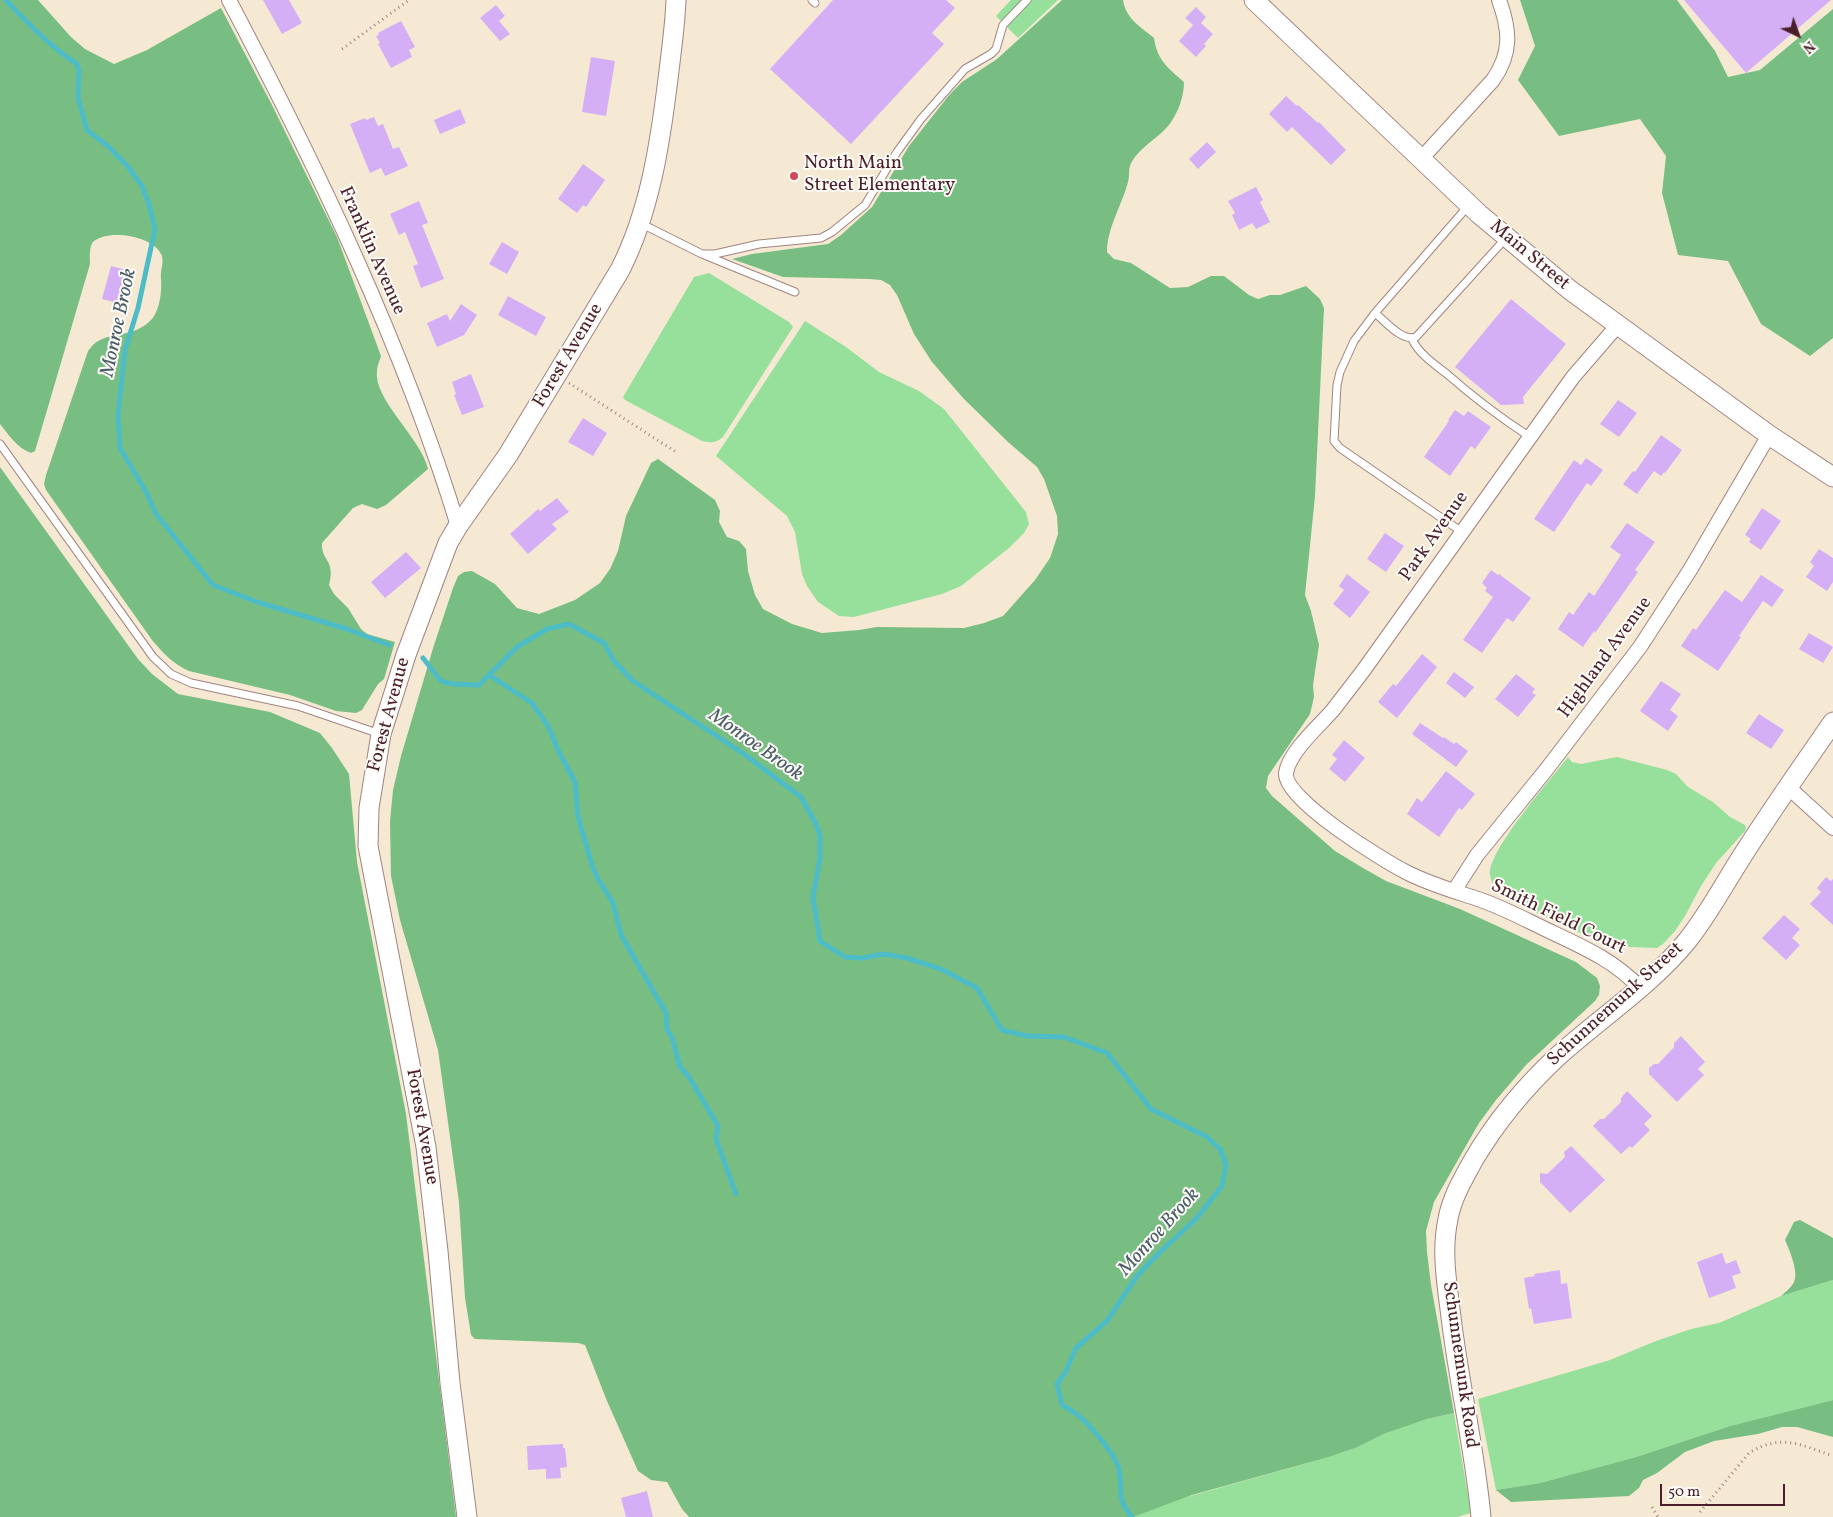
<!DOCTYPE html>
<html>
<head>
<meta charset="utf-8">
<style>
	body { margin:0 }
	#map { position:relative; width:1833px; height:1517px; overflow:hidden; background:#f6e9d4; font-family:Vollkorn,serif }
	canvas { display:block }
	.north { position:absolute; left:1773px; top:10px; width:50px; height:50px; -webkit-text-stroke:4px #fdfcf7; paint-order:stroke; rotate:138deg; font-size:14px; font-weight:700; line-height:20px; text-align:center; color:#4a1f2b }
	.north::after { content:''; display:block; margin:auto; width:18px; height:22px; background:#4a1f2b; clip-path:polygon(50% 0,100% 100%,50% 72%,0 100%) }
	.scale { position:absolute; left:1660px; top:1484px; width:125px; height:22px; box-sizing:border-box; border:2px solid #4a1f2b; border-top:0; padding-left:6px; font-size:15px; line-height:18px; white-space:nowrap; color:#4a1f2b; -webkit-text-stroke:4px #fdfcf7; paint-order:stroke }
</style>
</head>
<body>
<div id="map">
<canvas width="1833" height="1517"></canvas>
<div class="north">N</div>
<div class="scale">50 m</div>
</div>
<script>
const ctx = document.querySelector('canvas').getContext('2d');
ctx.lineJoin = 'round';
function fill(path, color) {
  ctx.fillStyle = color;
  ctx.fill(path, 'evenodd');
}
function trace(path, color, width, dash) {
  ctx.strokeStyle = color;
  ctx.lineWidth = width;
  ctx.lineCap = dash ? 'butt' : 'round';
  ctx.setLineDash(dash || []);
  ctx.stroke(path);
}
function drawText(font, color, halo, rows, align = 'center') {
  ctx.font = font + ' Vollkorn,serif';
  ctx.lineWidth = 4;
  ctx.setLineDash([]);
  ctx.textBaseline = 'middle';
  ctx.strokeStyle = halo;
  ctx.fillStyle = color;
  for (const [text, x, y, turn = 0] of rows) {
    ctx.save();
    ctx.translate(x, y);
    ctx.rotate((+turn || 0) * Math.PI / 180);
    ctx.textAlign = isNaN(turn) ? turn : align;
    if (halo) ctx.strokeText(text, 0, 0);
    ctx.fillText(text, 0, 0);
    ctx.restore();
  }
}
const green = new Path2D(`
	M 1011,0 L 1058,0 L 1018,38 L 996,16 Z
	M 709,273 L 789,322 L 793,327 L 723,437 C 716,443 711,443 702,441 L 625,400 L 623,397 L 694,277 Z
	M 805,321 L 846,347 L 879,372 L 919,391 L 944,409 L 1026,512 L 1029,524 L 1024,533 L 1009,548 L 961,586 L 942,594 L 854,617 L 839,616 L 818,602 L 807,586 L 802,574 L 795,532 L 787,516 L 716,456 Z
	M 1568,757 L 1572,762 L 1581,764 L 1617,757 L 1667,770 L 1676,774 L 1688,787 L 1713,802 L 1730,817 L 1745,825 L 1746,828 L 1745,831 L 1716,863 L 1701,886 L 1685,916 L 1675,931 L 1663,944 L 1657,948 L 1630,947 L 1595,940 L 1507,899 C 1498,893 1492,886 1490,875 C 1487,851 1552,778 1568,757 Z
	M 1833,1280 L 1833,1400 L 1730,1426 L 1636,1457 L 1540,1483 L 1496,1490 L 1478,1399 L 1610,1360 L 1656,1341 L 1691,1329 L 1719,1323 L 1781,1296 Z
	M 1454,1413 L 1471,1513 L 1457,1517 L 1116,1517 L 1329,1457 L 1358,1447 L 1384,1434 L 1427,1419 Z`);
const forest = new Path2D(`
	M 0,0 L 38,0 L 71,37 L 85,49 L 114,64 L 147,50 L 221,8 L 272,105 L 337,237 L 381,356 C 380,360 377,366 377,371 C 373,399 421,438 428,469 L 386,505 L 377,509 L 362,504 L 353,508 L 322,543 C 321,561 336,560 329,585 L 334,594 L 348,608 L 361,629 L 367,634 L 395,642 L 384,679 L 378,684 L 362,710 L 356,713 L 336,711 L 290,695 L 189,671 C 173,664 163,653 152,640 L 46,490 L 44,484 L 46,475 L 88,351 C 91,347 95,342 100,340 C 119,331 135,337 152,319 C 160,309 162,291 161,279 C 160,271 164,263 162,256 C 155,236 108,228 93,242 C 89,246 90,259 90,264 L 35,451 L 31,453 C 17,448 9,435 0,424 Z
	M 1062,0 L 1123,0 C 1126,19 1140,26 1154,38 C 1157,60 1168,68 1184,82 C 1184,97 1178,113 1169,125 C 1159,137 1144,145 1135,157 C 1126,169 1131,171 1128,182 C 1122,205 1107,228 1107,252 L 1114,259 L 1131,263 L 1170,288 L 1188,287 L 1211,276 L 1224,276 L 1249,295 L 1258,299 L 1270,295 L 1280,295 L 1306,286 L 1320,299 L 1324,308 L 1315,496 L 1305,595 L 1311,611 L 1319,645 L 1313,685 L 1314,697 L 1310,714 L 1268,776 L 1266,788 L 1272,796 L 1335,851 L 1363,868 L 1386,881 L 1460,909 L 1576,962 L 1597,978 L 1600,986 L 1599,995 L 1595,1001 L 1526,1065 L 1496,1100 L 1479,1123 L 1434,1202 L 1426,1231 L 1427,1252 L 1431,1285 L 1454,1413 L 1427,1419 L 1384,1434 L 1358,1447 L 1329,1457 L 1192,1495 L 1133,1517 L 689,1517 L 682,1509 L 667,1482 L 651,1480 L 638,1471 L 607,1401 L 585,1345 L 578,1343 L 475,1339 L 471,1335 L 465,1298 L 459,1202 L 438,1050 L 400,920 L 391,876 L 390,821 L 393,790 L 401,756 L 434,645 L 453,588 L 458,576 L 464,572 L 472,571 L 495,584 L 517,608 L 539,614 L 575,600 L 600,583 L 610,569 L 618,551 L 626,516 L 651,463 L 658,459 L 715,500 L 720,511 L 719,522 L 727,537 L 739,541 L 746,549 L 748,571 L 755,595 L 763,609 L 792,624 L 822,633 L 859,630 L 877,627 L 964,628 L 984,623 L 1003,616 L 1035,580 L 1050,558 L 1058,534 L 1057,516 L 1044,479 L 1037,467 L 1008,442 L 963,398 L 932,362 L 914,334 L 897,295 L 890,285 L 881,280 L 869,279 L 783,277 L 732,259 L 752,254 L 828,244 L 841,235 L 872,207 L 909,146 L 950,94 L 962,82 L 997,59 Z
	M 1520,0 L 1677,0 L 1715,51 L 1728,77 L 1760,70 L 1833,9 L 1833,338 L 1810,356 L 1761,324 L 1728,261 L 1678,255 L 1662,193 L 1666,156 L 1640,119 L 1559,136 L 1518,80 L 1535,46 Z
	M 0,467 L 138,659 L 152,674 L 178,694 L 270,712 L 320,733 L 332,748 L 349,774 L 357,862 L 406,1114 L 456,1517 L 0,1517 Z
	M 1800,1220 L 1833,1238 L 1833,1280 L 1781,1296 C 1785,1292 1792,1287 1794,1282 C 1799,1272 1789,1249 1785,1240 L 1794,1222 Z
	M 1833,1400 L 1833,1437 L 1797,1427 L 1782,1427 L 1758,1434 L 1714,1441 L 1685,1452 L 1657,1473 L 1643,1480 L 1639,1488 L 1629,1496 L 1511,1502 L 1496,1490 L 1540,1483 L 1636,1457 L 1730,1426 Z`);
const stream = new Path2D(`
	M 6,0 C 27,23 51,47 77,64 L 79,71 L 78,98 L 87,130 L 109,147 L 129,168 L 142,186 L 149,204 L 155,229 L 138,308 L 125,350 L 118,415 L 120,448 L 146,492 L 156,514 L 213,585 L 257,602 L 347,629 L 389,645
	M 423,658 L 441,681 L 452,684 L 479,685 L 517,647 L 547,629 L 569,624 L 604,643 L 614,661 L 633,681 L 744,754 L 801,797 L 816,824 L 820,835 L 820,858 L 813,897 L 820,941 L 845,957 L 862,958 L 884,954 L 907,958 L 941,969 L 977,988 L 1002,1030 L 1027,1036 L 1064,1037 L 1107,1053 L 1151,1109 L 1207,1137 L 1220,1149 L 1226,1165 L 1222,1186 L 1196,1219 L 1160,1252 L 1137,1276 L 1107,1321 L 1076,1348 L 1065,1373 L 1057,1384 L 1062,1405 C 1066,1407 1071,1410 1075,1413 C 1087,1421 1117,1456 1119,1470 C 1123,1492 1116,1498 1132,1517
	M 489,675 L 532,703 L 548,726 L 558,750 L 575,782 L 578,817 L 592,865 L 597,877 L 613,903 L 621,935 L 666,1013 L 667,1030 L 672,1037 L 680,1067 L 689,1077 L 718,1126 L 716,1139 L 736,1194`);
const building = new Path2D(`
	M 263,0 L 289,0 L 302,23 L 282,34 Z
	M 833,0 L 946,0 L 955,8 L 932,33 L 944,44 L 851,144 L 770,69 Z
	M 1684,0 L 1831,0 L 1746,73 Z
	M 496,5 L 505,16 L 499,21 L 510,34 L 500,41 L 480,18 Z
	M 1196,7 L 1206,17 L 1201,23 L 1213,34 L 1204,44 L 1206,46 L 1196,57 L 1179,41 L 1193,25 L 1185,18 Z
	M 401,21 L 415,47 L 409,50 L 412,57 L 391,68 L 378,44 L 380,43 L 376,36 L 379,35 L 378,33 Z
	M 591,57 L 615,61 L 606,116 L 582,112 Z
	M 1286,96 L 1297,106 L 1298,105 L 1318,123 L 1319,122 L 1346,150 L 1331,165 L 1292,127 L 1287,132 L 1269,114 Z
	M 460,109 L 466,123 L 440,134 L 434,120 Z
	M 374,117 L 378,126 L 383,124 L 393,149 L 399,147 L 408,166 L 385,176 L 381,168 L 370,173 L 350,124 L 365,118 L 366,120 Z
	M 1207,142 L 1216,152 L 1198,169 L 1189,159 Z
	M 583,164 L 605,180 L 586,207 L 583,205 L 577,213 L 558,199 Z
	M 1256,187 L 1263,200 L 1260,202 L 1270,222 L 1256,229 L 1252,223 L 1239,230 L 1232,215 L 1235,213 L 1228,201 Z
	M 419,201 L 428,223 L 422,225 L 444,279 L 421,288 L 413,266 L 418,264 L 405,232 L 399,235 L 390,214 Z
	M 502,242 L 519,252 L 507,274 L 489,264 Z
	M 111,266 L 127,270 L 118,303 L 102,299 Z
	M 508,296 L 546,317 L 536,336 L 498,315 Z
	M 1511,299 L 1566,344 L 1523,397 L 1524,404 L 1501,405 L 1455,367 Z
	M 461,304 L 477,315 L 464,335 L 437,347 L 427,323 L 447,314 L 450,321 Z
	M 471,374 L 484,407 L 462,415 L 454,395 L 456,394 L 452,382 Z
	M 1618,400 L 1637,413 L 1619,437 L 1600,424 Z
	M 1455,410 L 1464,416 L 1468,411 L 1491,427 L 1475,449 L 1471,446 L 1450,476 L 1424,457 L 1449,421 L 1448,420 Z
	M 583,418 L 607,433 L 593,456 L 568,442 Z
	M 1661,435 L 1682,450 L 1665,473 L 1664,472 L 1661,476 L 1654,471 L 1637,494 L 1623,484 L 1633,471 L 1635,472 Z
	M 1586,458 L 1603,470 L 1591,486 L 1587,483 L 1554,532 L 1534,519 L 1574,460 L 1581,465 Z
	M 557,498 L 569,512 L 552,524 L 557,529 L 528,554 L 510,534 L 538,509 L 540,511 Z
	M 1762,508 L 1781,521 L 1761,550 L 1749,542 L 1751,539 L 1745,535 Z
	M 1627,523 L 1655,542 L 1635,570 L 1638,572 L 1622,595 L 1595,633 L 1594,631 L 1583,647 L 1558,629 L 1569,612 L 1573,615 L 1589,592 L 1594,596 L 1621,555 L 1610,547 Z
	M 1385,533 L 1404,546 L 1386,572 L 1367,559 Z
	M 1819,549 L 1833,558 L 1833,582 L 1827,591 L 1806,577 L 1814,566 L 1810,562 Z
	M 406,552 L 421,568 L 385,598 L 371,582 Z
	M 1491,570 L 1498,575 L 1499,574 L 1531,598 L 1513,622 L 1507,618 L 1482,653 L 1463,640 L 1493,597 L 1485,591 L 1487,588 L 1482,583 Z
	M 1347,574 L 1370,592 L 1350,618 L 1333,604 L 1344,590 L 1339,586 Z
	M 1761,575 L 1784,590 L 1772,607 L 1763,601 L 1739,636 L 1741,637 L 1718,671 L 1681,646 L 1693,628 L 1696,630 L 1725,590 L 1742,602 Z
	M 1809,633 L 1833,647 L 1823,663 L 1799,649 Z
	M 1422,654 L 1437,667 L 1397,718 L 1378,702 L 1393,684 L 1396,686 Z
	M 1454,672 L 1474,687 L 1465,698 L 1446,683 Z
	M 1516,674 L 1535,689 L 1532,693 L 1536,695 L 1518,717 L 1495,699 Z
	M 1661,681 L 1681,694 L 1670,710 L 1678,716 L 1668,731 L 1640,711 Z
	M 1759,714 L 1784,730 L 1771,749 L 1746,733 Z
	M 1420,723 L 1443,738 L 1444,737 L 1454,744 L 1456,742 L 1468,751 L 1456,767 L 1412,734 Z
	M 1344,740 L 1365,758 L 1345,782 L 1329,769 L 1337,759 L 1332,755 Z
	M 1446,771 L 1475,794 L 1462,810 L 1459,808 L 1439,837 L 1407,814 L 1417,798 L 1422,802 Z
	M 1826,877 L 1831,881 L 1833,879 L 1833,925 L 1810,904 L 1821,892 L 1817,888 Z
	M 1784,915 L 1800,929 L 1792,938 L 1800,945 L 1786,960 L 1762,938 Z
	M 1681,1036 L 1705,1062 L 1698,1069 L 1704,1075 L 1677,1102 L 1649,1074 L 1649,1068 L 1654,1064 L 1658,1064 L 1674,1047 L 1674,1043 Z
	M 1627,1091 L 1652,1116 L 1644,1124 L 1650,1130 L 1632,1148 L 1630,1146 L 1621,1154 L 1593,1126 L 1600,1119 L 1604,1119 L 1621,1102 L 1621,1098 Z
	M 1571,1146 L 1605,1180 L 1570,1213 L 1540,1182 L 1540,1173 L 1547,1174 L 1565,1157 L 1564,1152 Z
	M 1722,1253 L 1726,1264 L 1736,1260 L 1741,1273 L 1732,1276 L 1736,1288 L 1709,1298 L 1697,1262 Z
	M 1560,1270 L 1561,1284 L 1567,1283 L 1572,1318 L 1534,1324 L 1531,1308 L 1529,1309 L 1524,1278 L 1535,1276 L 1534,1274 Z
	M 563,1444 L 563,1448 L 565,1448 L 567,1467 L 560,1468 L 561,1478 L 546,1479 L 546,1469 L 528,1470 L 527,1446 Z
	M 647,1491 L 653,1517 L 626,1517 L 621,1498 Z`);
const path = new Path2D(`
	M 342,49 L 409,0
	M 569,383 L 676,452
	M 1652,1507 L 1658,1517
	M 1700,1512 L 1749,1453 C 1781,1433 1801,1445 1833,1456`);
const lane = new Path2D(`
	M 812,0 L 815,3
	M 640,223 L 702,254 L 795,292
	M 702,254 L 715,254 L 759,244 L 821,238 L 832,232 L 865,205 L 897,152 L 921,119 L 965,69 L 991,54 L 996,49 L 1003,25 L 1027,0
	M 1375,313 C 1385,321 1402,342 1416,337 L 1506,238
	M 1412,339 C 1419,354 1434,364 1447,374 C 1473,397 1501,418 1530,437
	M 0,444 L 153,657 L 171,674 L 191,683 L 298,706 L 380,734
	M 1462,532 L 1340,448 L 1334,441 L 1337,385 L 1340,372 L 1354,341 L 1375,313 L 1469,205`);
const street = new Path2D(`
	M 229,0 C 318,169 402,343 458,526
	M 1421,159 L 1493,80 C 1512,53 1510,30 1499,0
	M 1618,325 L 1573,377 L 1363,671 C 1353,684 1343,697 1333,710 C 1319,726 1289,752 1286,773 C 1283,799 1384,861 1406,872 C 1429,884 1454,891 1478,899 C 1502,907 1524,919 1547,930 C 1581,946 1614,960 1640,988
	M 1788,787 L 1833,828
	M 1454,891 L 1477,855 L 1546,770 L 1640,647 L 1690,570 L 1769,435`);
const secondary = new Path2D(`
	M 1254,0 L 1479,214 L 1570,290 L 1769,435 L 1833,477
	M 467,1517 L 450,1383 L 438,1251 L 426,1147 L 368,846 L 369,808 L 381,734 L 406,655 L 448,543 L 458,526 L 508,455 L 620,270 C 650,211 660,144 668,79 C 671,53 675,27 676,0
	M 1481,1517 C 1475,1450 1459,1384 1451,1317 C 1447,1284 1441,1252 1448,1219 C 1452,1197 1464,1177 1474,1159 C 1496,1122 1526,1086 1557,1057 C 1600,1018 1650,986 1687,941 C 1708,915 1723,886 1741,858 C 1770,812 1802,767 1833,722`);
const markers = [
	[794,176,5,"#d1495b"]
];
const poiNames = [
	["North Main",804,165],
	["Street Elementary",804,187]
];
const streetNames = [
	["Franklin Avenue",371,251,66],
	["Main Street",1529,256,40],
	["Forest Avenue",569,356,-59],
	["Park Avenue",1435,537,-55],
	["Highland Avenue",1606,658,-54],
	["Forest Avenue",390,715,-75],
	["Smith Field Court",1558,918,26],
	["Schunnemunk Street",1616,1005,-42],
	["Forest Avenue",421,1127,80],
	["Schunnemunk Road",1459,1365,82]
];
const waterNames = [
	["Monroe Brook",120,323,-78],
	["Monroe Brook",755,746,35],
	["Monroe Brook",1160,1233,-48]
];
fill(green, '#96e09b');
fill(forest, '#78be83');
trace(stream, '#4ebcc6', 5);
fill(building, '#d4aff6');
trace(lane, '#a08480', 9);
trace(street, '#a08480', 16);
trace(secondary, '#a08480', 21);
trace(path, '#a08480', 3, [1, 4]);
trace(lane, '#fff', 7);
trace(street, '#fff', 14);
trace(secondary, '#fff', 19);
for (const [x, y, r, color] of markers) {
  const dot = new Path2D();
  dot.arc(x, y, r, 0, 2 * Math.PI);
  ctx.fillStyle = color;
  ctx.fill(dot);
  trace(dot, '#fdfcf7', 2);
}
drawText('19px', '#4a1f2b', '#fdfcf7', poiNames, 'left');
drawText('19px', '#4a1f2b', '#fdfcf7', streetNames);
drawText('italic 20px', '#4c5e69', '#fdfcf7', waterNames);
</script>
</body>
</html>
